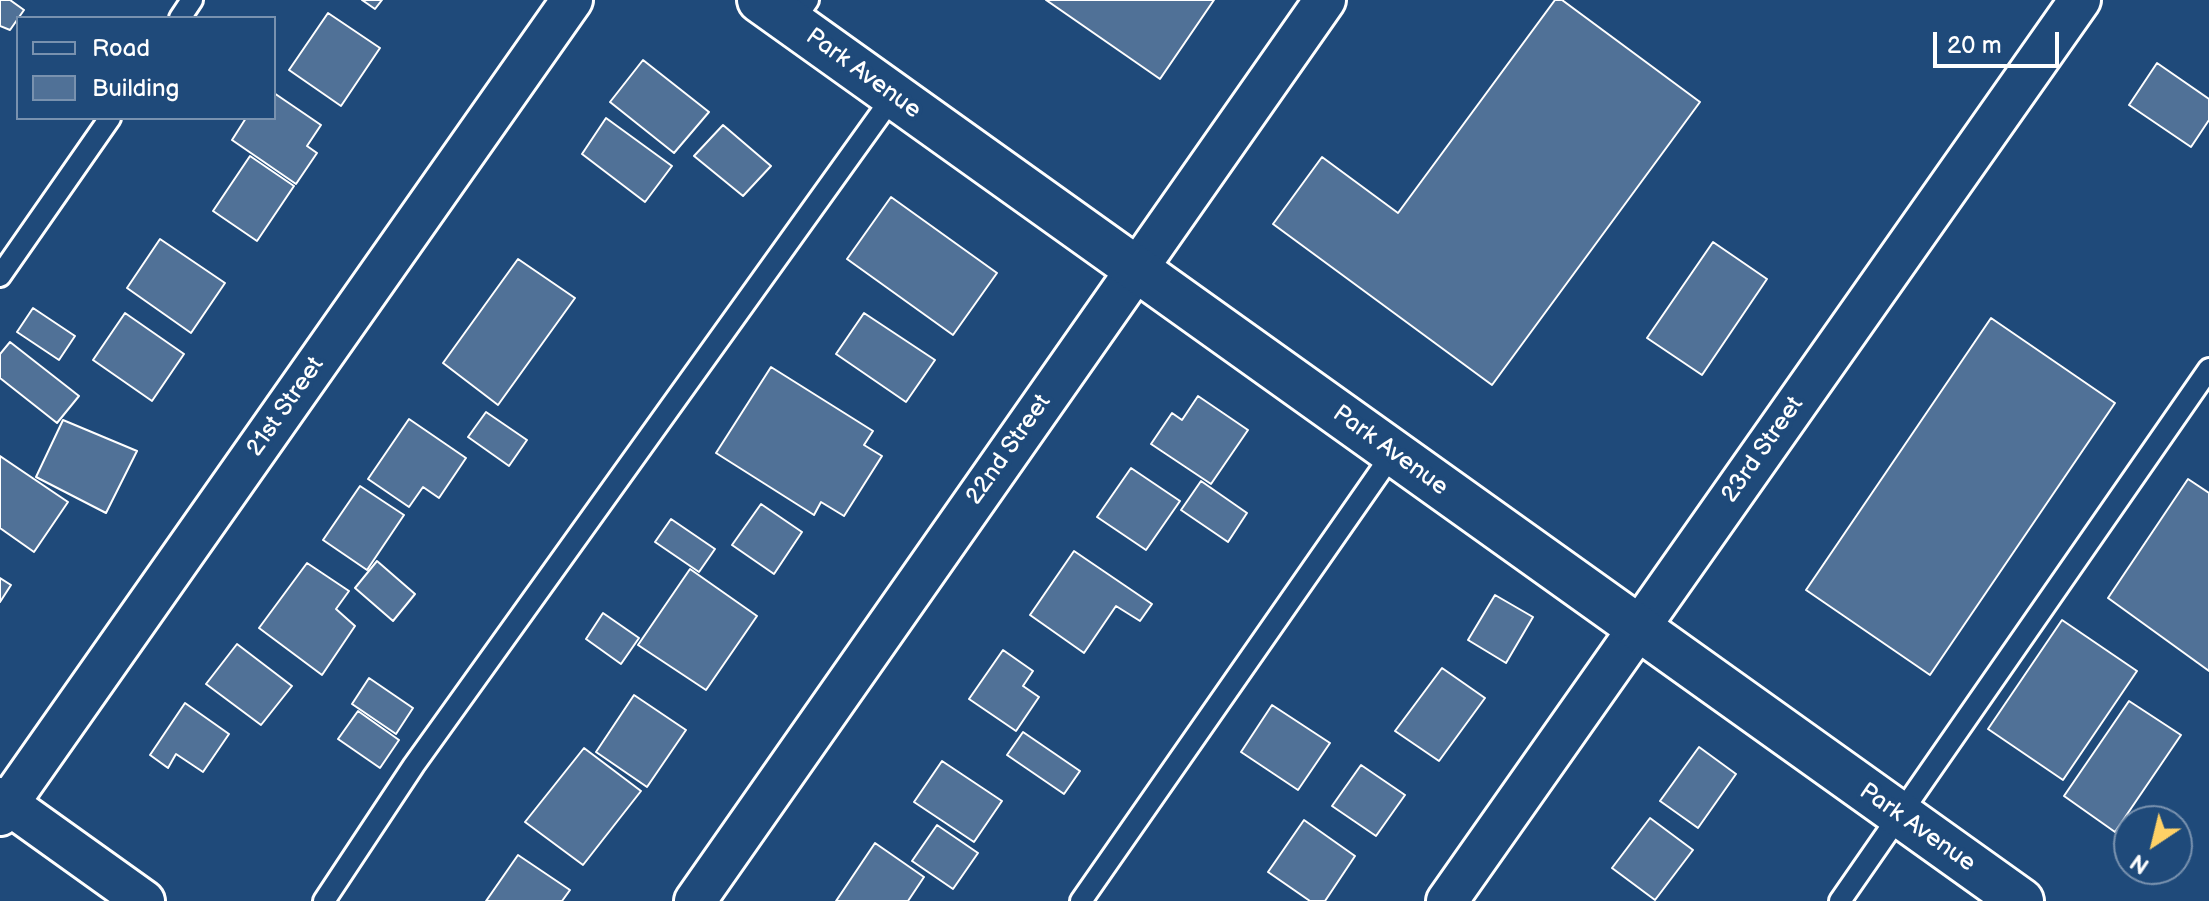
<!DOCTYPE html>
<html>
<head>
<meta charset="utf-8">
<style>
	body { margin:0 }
	#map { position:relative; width:2209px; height:901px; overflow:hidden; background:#1f4a7a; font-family:"Balsamiq Sans",sans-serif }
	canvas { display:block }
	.legend { position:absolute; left:16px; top:16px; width:260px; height:104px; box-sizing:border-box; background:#1f4a7a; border:2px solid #7992af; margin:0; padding:10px 14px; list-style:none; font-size:24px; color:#fff }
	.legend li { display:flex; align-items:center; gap:16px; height:40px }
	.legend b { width:40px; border:2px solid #7992af }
	.north { position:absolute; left:2113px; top:805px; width:80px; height:80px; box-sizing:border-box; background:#1f4a7a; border:2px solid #7992af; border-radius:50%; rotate:215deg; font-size:22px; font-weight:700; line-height:32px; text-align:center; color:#fff }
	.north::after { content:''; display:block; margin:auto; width:28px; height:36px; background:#ffd166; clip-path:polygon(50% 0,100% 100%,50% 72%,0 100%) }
	.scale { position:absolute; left:1933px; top:32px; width:126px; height:36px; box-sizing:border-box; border:4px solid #fff; border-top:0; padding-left:10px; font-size:24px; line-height:28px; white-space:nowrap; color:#fff; -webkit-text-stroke:6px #1f4a7a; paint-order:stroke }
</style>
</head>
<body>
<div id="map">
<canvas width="2209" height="901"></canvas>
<ul class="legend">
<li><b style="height:10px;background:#1f4a7a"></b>Road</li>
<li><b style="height:22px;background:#507197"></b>Building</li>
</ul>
<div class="north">N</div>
<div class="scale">20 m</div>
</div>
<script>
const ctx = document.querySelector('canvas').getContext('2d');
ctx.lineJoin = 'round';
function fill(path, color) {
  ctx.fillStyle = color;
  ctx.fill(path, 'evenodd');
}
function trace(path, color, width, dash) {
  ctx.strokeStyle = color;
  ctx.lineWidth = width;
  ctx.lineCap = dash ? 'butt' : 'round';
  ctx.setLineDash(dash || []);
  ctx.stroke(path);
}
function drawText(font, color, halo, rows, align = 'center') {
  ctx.font = font + ' "Balsamiq Sans",sans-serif';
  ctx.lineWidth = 8;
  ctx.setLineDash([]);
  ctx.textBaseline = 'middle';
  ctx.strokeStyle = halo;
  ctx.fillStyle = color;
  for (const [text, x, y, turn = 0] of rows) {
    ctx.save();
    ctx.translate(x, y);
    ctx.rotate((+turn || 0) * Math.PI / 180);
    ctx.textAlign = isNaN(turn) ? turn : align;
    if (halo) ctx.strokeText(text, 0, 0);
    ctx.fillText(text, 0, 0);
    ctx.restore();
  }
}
const building = new Path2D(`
	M 0,0 L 10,0 L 24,10 L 10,30 L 0,26 Z
	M 362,0 L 382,0 L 375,9 Z
	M 1046,0 L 1214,0 L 1160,79 Z
	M 1555,0 L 1562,0 L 1700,102 L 1492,385 L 1273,224 L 1322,157 L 1398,213 Z
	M 328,13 L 380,48 L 341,106 L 289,70 Z
	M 643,60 L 709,112 L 674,153 L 610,102 Z
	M 2157,63 L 2209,99 L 2209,120 L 2191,147 L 2129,105 Z
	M 274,93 L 321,125 L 307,146 L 317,153 L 296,184 L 232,140 L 246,118 L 274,118 Z
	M 606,118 L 672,166 L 645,202 L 582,154 Z
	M 723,125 L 771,166 L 743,196 L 694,156 Z
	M 250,156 L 294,186 L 257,241 L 213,211 Z
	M 891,197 L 997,273 L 953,335 L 847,259 Z
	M 160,239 L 225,283 L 191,333 L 127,288 Z
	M 1713,242 L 1767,279 L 1702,375 L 1647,338 Z
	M 518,259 L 575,298 L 498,405 L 443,363 Z
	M 33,308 L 75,336 L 59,360 L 17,332 Z
	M 125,313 L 184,354 L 152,401 L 93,360 Z
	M 864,313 L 935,360 L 906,402 L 836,354 Z
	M 1991,318 L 2115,403 L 1930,675 L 1806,590 Z
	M 10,342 L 79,396 L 57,423 L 0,378 L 0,354 Z
	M 771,367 L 873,431 L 864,445 L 882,456 L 844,516 L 821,502 L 814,515 L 716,453 Z
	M 1198,396 L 1248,430 L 1211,484 L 1151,444 L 1172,413 L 1182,420 Z
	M 486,412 L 527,440 L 509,466 L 468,437 Z
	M 409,419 L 466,458 L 439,498 L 423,487 L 409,507 L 368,479 Z
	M 63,420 L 137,451 L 106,513 L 36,477 Z
	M 0,456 L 68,502 L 34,552 L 0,528 Z
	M 1131,468 L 1180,501 L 1146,550 L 1097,517 Z
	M 2188,479 L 2209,493 L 2209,671 L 2108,598 Z
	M 1201,481 L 1247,513 L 1228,542 L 1181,510 Z
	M 360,486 L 404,515 L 367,570 L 323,540 Z
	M 761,504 L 802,532 L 774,574 L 732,545 Z
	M 671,519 L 715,549 L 699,572 L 655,542 Z
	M 1074,551 L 1152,604 L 1140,621 L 1116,606 L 1084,653 L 1030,615 Z
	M 377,561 L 415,594 L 393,621 L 355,588 Z
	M 307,563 L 349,591 L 336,609 L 355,626 L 322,675 L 259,628 Z
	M 690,569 L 757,616 L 706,690 L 638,645 Z
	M 0,578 L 11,585 L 0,602 Z
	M 1495,595 L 1533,617 L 1506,663 L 1468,640 Z
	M 603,613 L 639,638 L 621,664 L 586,639 Z
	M 2062,620 L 2137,671 L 2063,780 L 1988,729 Z
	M 237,644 L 292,686 L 261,725 L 206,684 Z
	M 1003,650 L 1033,671 L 1023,686 L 1039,697 L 1016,731 L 969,699 Z
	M 1442,668 L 1485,698 L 1439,761 L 1395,731 Z
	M 369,678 L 413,708 L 396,734 L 352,704 Z
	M 634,695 L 686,730 L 647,787 L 596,752 Z
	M 2129,701 L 2181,735 L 2115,832 L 2064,796 Z
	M 185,703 L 229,734 L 203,772 L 176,754 L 168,768 L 150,755 Z
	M 1272,705 L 1330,743 L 1298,790 L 1241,752 Z
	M 358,711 L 399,740 L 380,768 L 338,739 Z
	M 1023,732 L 1080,771 L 1064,794 L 1007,755 Z
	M 1699,747 L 1736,774 L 1698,828 L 1660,801 Z
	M 584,748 L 641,791 L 583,865 L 525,822 Z
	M 942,761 L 1002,801 L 974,842 L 914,802 Z
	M 1361,765 L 1405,795 L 1376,836 L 1332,806 Z
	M 1650,818 L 1693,850 L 1655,900 L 1612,868 Z
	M 1304,820 L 1355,856 L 1325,901 L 1310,901 L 1268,872 Z
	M 937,825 L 978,853 L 953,889 L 912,861 Z
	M 875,843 L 924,877 L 908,901 L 836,901 Z
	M 518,855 L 570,890 L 562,901 L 486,901 Z`);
const service = new Path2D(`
	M 180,18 L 192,0
	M 792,23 L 808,0
	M 0,276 L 110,118
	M 324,901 L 414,765 L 894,95
	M 1081,901 L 1393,453
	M 1840,901 L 2209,369`);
const minor = new Path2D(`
	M 0,798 L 144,901
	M 0,815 L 572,0
	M 695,901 L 1325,0
	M 1447,901 L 2080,0`);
const tertiary = new Path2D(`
	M 760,0 L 2021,901`);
const streetNames = [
	["Park Avenue",863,74,36],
	["21st Street",286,407,-55],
	["22nd Street",1009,450,-55],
	["23rd Street",1763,450,-55],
	["Park Avenue",1390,451,36],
	["Park Avenue",1917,828,35]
];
fill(building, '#507197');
trace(building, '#fff', 2);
trace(service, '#fff', 26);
trace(minor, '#fff', 46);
trace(tertiary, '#fff', 50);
trace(service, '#1f4a7a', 20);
trace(minor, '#1f4a7a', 40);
trace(tertiary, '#1f4a7a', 44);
drawText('24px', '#fff', '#1f4a7a', streetNames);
</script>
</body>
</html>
